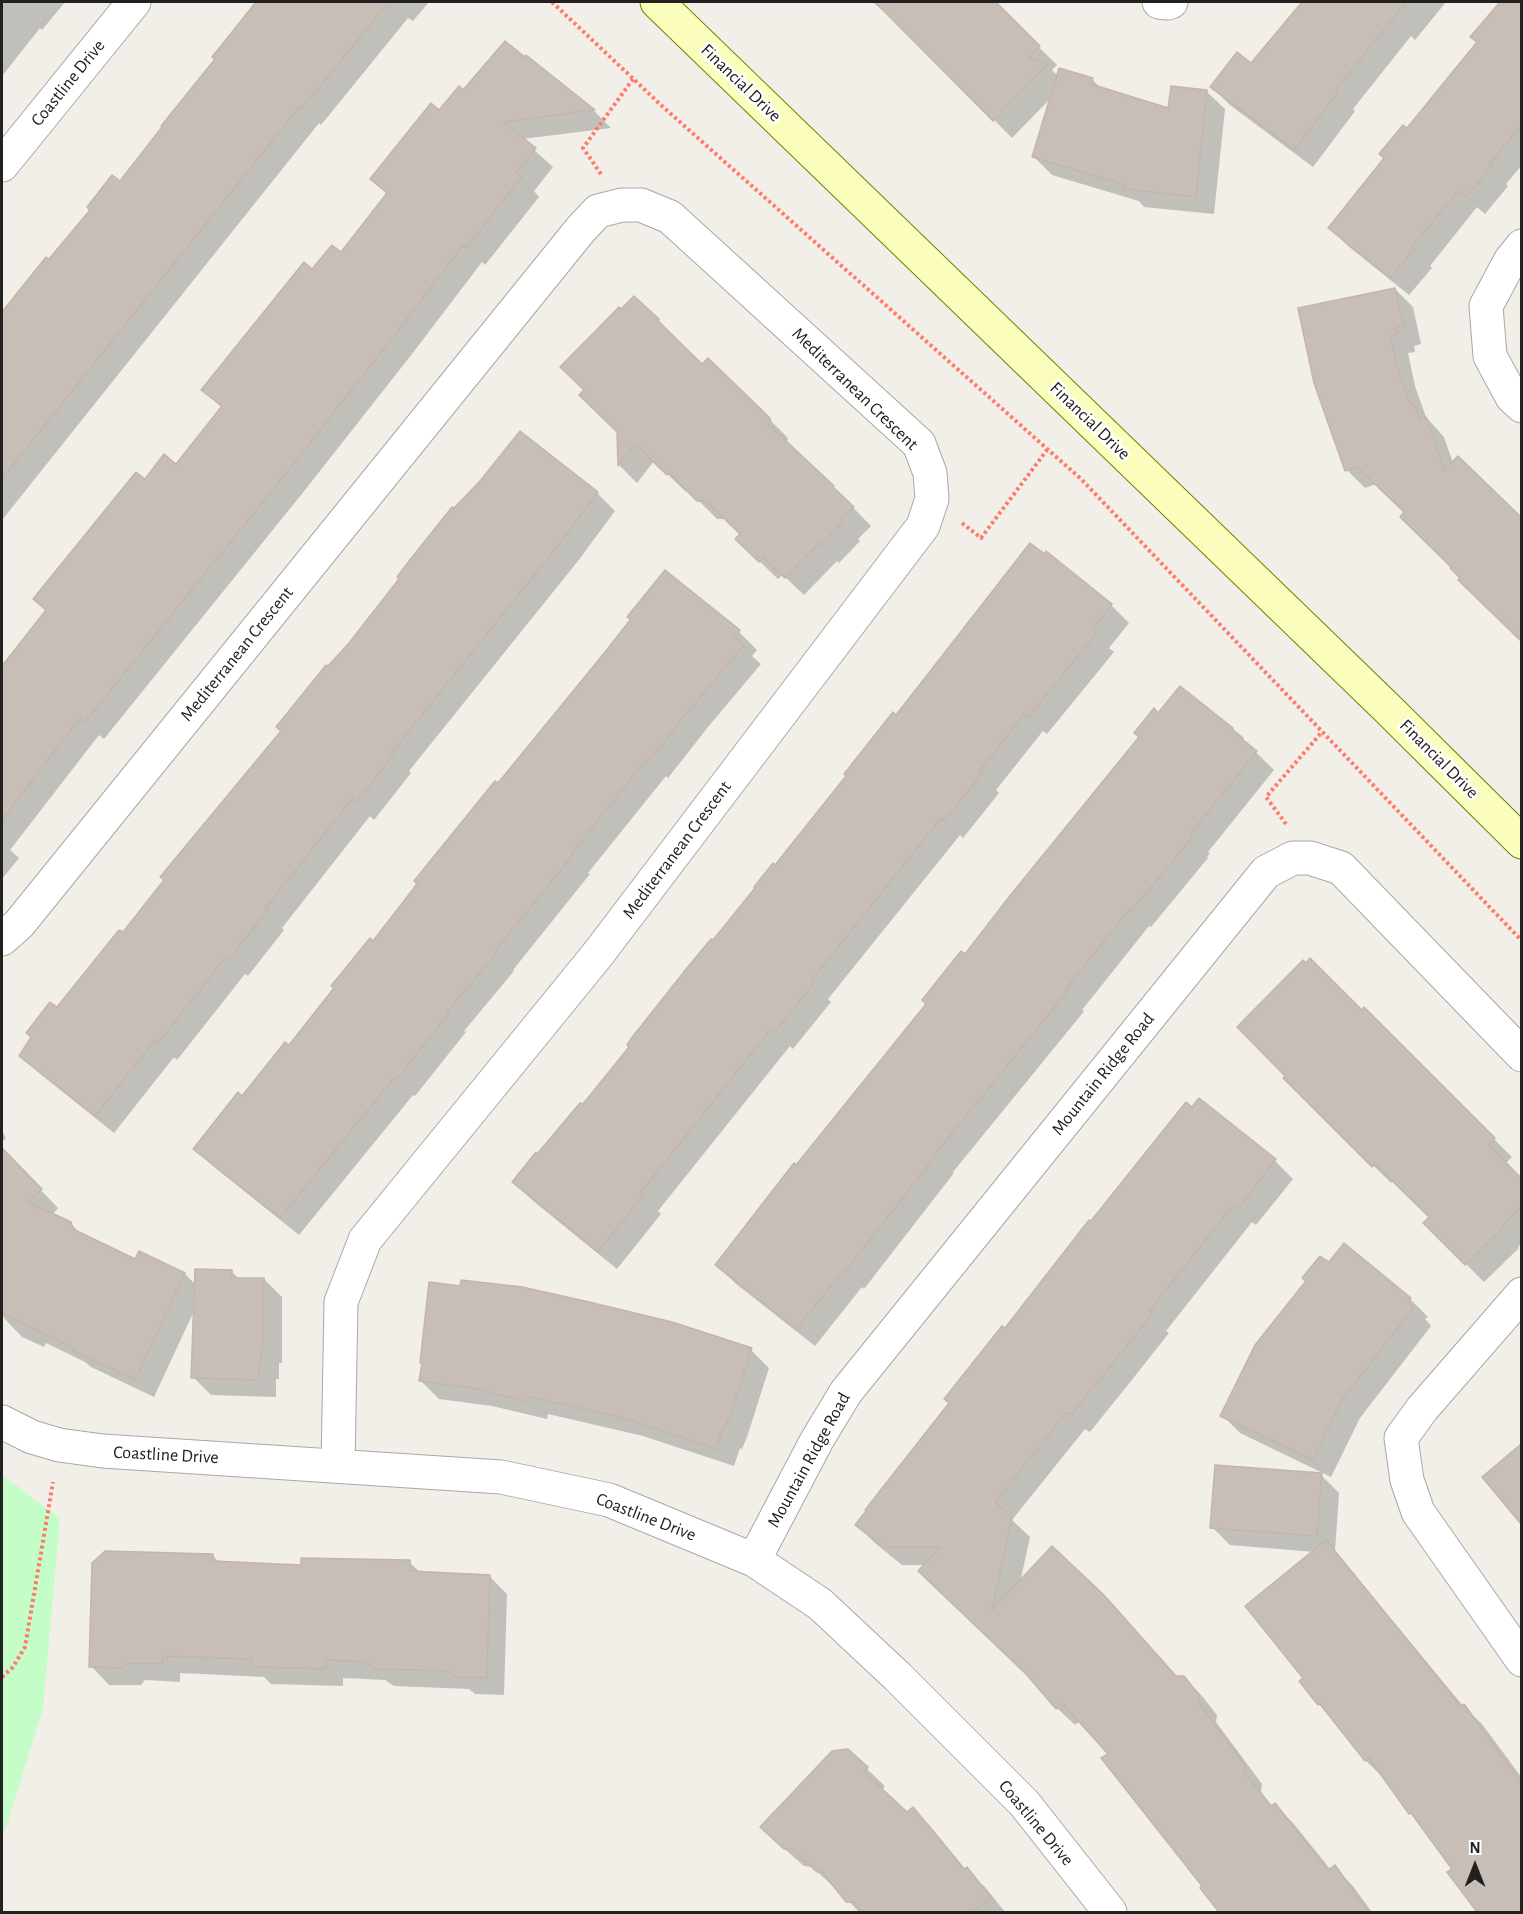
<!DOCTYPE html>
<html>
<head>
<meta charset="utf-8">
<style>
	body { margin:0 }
	#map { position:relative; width:1523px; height:1914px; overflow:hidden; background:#f2efe8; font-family:"Alegreya Sans",sans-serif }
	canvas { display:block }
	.frame { position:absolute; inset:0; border:3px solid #212121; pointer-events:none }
	.north { position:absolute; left:1445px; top:1836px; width:60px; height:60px; -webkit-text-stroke:4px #fff; paint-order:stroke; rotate:0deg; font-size:16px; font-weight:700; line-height:24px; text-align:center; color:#212121 }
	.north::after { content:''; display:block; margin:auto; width:21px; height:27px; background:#212121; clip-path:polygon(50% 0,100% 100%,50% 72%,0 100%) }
</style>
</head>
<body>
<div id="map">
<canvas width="1523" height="1914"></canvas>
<div class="frame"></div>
<div class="north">N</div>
</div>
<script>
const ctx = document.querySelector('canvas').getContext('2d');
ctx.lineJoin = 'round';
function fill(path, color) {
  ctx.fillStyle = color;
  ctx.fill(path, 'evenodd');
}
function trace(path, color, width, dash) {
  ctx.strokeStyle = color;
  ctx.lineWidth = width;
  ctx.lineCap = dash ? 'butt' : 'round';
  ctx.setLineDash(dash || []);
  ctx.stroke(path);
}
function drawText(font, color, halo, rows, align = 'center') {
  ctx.font = font + ' "Alegreya Sans",sans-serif';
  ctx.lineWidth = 5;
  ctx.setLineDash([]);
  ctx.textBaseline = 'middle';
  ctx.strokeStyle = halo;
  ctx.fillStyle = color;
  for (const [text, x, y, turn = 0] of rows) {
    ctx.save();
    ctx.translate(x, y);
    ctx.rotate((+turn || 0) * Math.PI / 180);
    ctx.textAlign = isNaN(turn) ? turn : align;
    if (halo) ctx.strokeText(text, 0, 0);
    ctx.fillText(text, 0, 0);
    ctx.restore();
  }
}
const park = new Path2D(`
	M 2,1475 L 60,1518 L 43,1708 L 5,1831 L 2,1833 Z`);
const shadow = new Path2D(`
	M 2,2 L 65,2 L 42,30 L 40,28 L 2,76 Z
	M 257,2 L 429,2 L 413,21 L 408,18 L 321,125 L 319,123 L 2,520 L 2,324 L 49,261 L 121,183 L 216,59 L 214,57 Z
	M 873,2 L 993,2 L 1057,65 L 1052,70 L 1058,76 L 1092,79 L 1101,89 L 1169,110 L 1206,91 L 1225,109 L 1214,214 L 1144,207 L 1139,201 L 1052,175 L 1034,157 L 1052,97 L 1012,138 L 882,7 L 881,9 Z
	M 1303,2 L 1446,2 L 1415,40 L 1411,36 L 1353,109 L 1355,111 L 1313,167 L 1230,105 L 1212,87 L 1251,65 L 1268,42 L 1270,44 Z
	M 1501,2 L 1522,2 L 1522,165 L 1506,184 L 1508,186 L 1485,214 L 1477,207 L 1430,266 L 1432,268 L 1409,295 L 1348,246 L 1330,228 L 1478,43 L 1472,37 Z
	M 526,57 L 594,111 L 611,128 L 522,139 L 553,167 L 534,191 L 539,197 L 485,265 L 482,262 L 412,354 L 301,495 L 104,739 L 99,735 L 10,850 L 19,858 L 2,879 L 2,669 L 47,612 L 35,599 L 145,481 L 176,466 L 222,408 L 203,390 L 313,271 L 341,254 L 388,195 L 372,179 L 440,112 L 464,92 Z
	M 1395,289 L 1413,307 L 1421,344 L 1414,346 L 1415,352 L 1408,353 L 1415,386 L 1426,417 L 1444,437 L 1453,463 L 1458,458 L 1522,519 L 1522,640 L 1460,580 L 1462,578 L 1406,513 L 1376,484 L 1365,488 L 1347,470 Z
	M 634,298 L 702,366 L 768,418 L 787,437 L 788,439 L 785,442 L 833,487 L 871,526 L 858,539 L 860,541 L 839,563 L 837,561 L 804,595 L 783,575 L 778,579 L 755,557 L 742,535 L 725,519 L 717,519 L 688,490 L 686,492 L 654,461 L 637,483 L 620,466 L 618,431 L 586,391 L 621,311 Z
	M 597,493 L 615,511 L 578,561 L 409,771 L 411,773 L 374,820 L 370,816 L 282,928 L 284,930 L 248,976 L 245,974 L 177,1060 L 174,1057 L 114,1133 L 38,1072 L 20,1054 L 123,934 L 282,731 L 328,668 Z
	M 1047,553 L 1111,605 L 1129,623 L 1109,648 L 1114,652 L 1047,734 L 1043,731 L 996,790 L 999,793 L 963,838 L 960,835 L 828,999 L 831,1002 L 793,1049 L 790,1046 L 658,1211 L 661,1214 L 617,1269 L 532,1200 L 514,1182 L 583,1106 L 713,942 L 896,717 Z
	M 739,632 L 757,650 L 752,656 L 761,664 L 708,727 L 668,778 L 666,776 L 588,873 L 590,874 L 513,970 L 514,971 L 464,1031 L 466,1032 L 415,1096 L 413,1095 L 299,1235 L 213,1166 L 195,1148 L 289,1048 L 498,785 Z
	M 1181,688 L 1232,729 L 1274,770 L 1208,852 L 1210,853 L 1207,857 L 1208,858 L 1151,927 L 1149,926 L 1082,1010 L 1084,1011 L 1081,1015 L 953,1172 L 954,1173 L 864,1289 L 862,1287 L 815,1346 L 735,1283 L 717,1265 Z
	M 1364,1010 L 1512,1157 L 1505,1164 L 1522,1180 L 1522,1243 L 1518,1247 L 1519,1248 L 1484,1282 L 1425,1223 L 1431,1217 L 1394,1180 L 1391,1183 L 1285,1078 Z
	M 1199,1100 L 1275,1161 L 1293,1179 L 1256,1225 L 1252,1222 L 1166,1331 L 1169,1333 L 1131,1381 L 1090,1432 L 1085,1429 L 1012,1520 L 1030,1537 L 1020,1583 L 1102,1596 L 1177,1677 L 1184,1678 L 1202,1696 L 1217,1715 L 1216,1722 L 1262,1784 L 1261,1792 L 1273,1807 L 1275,1805 L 1293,1823 L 1331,1870 L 1334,1867 L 1352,1885 L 1372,1912 L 1228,1912 L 1215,1899 L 1110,1755 L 1080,1721 L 1075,1725 L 1057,1708 L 926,1565 L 902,1565 L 875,1543 L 857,1525 L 1005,1330 L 1091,1223 Z
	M 2,1130 L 6,1139 L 2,1141 Z
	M 2,1150 L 58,1208 L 52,1215 L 70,1223 L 82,1235 L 136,1261 L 139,1253 L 185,1274 L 196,1285 L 231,1271 L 239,1279 L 264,1279 L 282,1297 L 282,1363 L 279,1363 L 279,1379 L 276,1379 L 276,1397 L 211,1395 L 193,1377 L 195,1309 L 154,1397 L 91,1367 L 85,1362 L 46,1343 L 44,1347 L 22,1337 L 4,1318 L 2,1311 Z
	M 1329,1264 L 1410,1299 L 1428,1317 L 1425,1319 L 1431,1326 L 1360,1418 L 1331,1477 L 1240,1433 L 1222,1415 L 1307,1282 Z
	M 751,1350 L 769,1368 L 747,1437 L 742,1449 L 740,1448 L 734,1466 L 643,1436 L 548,1414 L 547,1419 L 492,1406 L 439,1399 L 421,1381 L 423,1365 L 421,1363 Z
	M 1522,1445 L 1522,1523 L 1485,1477 Z
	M 1321,1475 L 1339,1493 L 1335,1551 L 1463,1706 L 1482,1724 L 1522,1778 L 1522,1912 L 1478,1912 L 1449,1873 L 1454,1869 L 1419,1821 L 1384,1778 L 1366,1761 L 1334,1720 L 1319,1704 L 1305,1678 L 1315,1552 L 1230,1545 L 1212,1527 Z
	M 212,1555 L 220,1563 L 302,1566 L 409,1562 L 421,1573 L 489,1576 L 507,1594 L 504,1695 L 475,1694 L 469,1689 L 394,1686 L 385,1680 L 343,1678 L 343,1686 L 271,1684 L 264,1677 L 180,1673 L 180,1682 L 145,1680 L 141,1685 L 109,1685 L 91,1666 Z
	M 848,1751 L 885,1786 L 882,1790 L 907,1814 L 913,1809 L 931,1827 L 966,1870 L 985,1887 L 1005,1912 L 859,1912 L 837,1888 L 836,1889 L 812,1867 L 804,1866 L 780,1845 Z`);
const building = new Path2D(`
	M 256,2 L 389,2 L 302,108 L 300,106 L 2,479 L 2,312 L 46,257 L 49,259 L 90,210 L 87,207 L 112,175 L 120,181 L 162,127 L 161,126 L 215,59 L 212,57 Z
	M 875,2 L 996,2 L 1040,46 L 1028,58 L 1048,64 L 993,121 Z
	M 1302,2 L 1406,2 L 1336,90 L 1338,92 L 1294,150 L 1210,87 L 1237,52 L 1251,63 Z
	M 1500,2 L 1521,2 L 1521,125 L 1489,165 L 1491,167 L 1466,197 L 1458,191 L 1412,247 L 1415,249 L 1390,278 L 1328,228 L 1384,158 L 1379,154 L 1403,125 L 1407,128 L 1477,42 L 1470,37 Z
	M 505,41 L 525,57 L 526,55 L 595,110 L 503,122 L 536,148 L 516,173 L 522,177 L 466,248 L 463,245 L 394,336 L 283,477 L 85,722 L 80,718 L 2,820 L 2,666 L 46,610 L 33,599 L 136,472 L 145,479 L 164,454 L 176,464 L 222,406 L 201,390 L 304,262 L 312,269 L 332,245 L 341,252 L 387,193 L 370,179 L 431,103 L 439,110 L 459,86 L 463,90 Z
	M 1059,68 L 1093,78 L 1091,84 L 1168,108 L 1171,86 L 1207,90 L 1196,197 L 1125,189 L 1125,185 L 1032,157 Z
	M 1395,288 L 1404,326 L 1396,328 L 1398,334 L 1391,336 L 1397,367 L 1411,405 L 1414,403 L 1420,420 L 1426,417 L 1444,470 L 1458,456 L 1521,517 L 1521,641 L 1458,580 L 1460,578 L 1450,568 L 1451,567 L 1400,517 L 1404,512 L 1357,467 L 1345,471 L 1314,383 L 1298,308 Z
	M 634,296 L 659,319 L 658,321 L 702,364 L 708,358 L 769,417 L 771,421 L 768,424 L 834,486 L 833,487 L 854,507 L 841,520 L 843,522 L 820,546 L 818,544 L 785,578 L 764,558 L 759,562 L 735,539 L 740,534 L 706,501 L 697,501 L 669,473 L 667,475 L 635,444 L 618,466 L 617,432 L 579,395 L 584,390 L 560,367 L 619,307 L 621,309 Z
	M 520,431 L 598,492 L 560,543 L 392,752 L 394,754 L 356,803 L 352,799 L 265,909 L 267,911 L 229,959 L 226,957 L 158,1043 L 155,1040 L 95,1116 L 19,1056 L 31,1037 L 26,1033 L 50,1002 L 57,1007 L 119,930 L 123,932 L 164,880 L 160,877 L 281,731 L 276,727 L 326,665 L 328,666 L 349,643 L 399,579 L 397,577 L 409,561 L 452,507 L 454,508 L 480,481 Z
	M 1030,543 L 1045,554 L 1046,551 L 1112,604 L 1092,630 L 1097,633 L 1028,717 L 1024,714 L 979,772 L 982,774 L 944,821 L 941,818 L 811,981 L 814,983 L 775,1032 L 771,1029 L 641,1192 L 644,1195 L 598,1252 L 512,1182 L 536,1152 L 537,1154 L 580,1103 L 583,1104 L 629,1047 L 627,1045 L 630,1040 L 687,968 L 711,939 L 713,940 L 755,888 L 754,887 L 773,863 L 775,865 L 846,776 L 844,774 L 893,712 L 896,715 Z
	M 665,570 L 740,630 L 735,637 L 744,645 L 690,709 L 649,761 L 647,759 L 571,854 L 573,855 L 495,951 L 497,952 L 447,1012 L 449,1013 L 397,1079 L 394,1078 L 280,1218 L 193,1149 L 238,1092 L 242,1096 L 285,1042 L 289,1045 L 334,988 L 331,986 L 370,938 L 373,941 L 417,884 L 414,881 L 495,781 L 498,783 L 601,657 L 631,619 L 627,617 Z
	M 1180,686 L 1233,728 L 1232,729 L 1243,738 L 1242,739 L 1257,751 L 1191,833 L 1193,834 L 1190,838 L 1191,839 L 1132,910 L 1130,909 L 1065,990 L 1067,992 L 1063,997 L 936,1153 L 937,1154 L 845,1272 L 844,1270 L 796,1329 L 715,1265 L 794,1163 L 796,1165 L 926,1004 L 922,1000 L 961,951 L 965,954 L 1009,897 L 1139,737 L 1134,733 L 1154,708 L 1158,713 Z
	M 1310,958 L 1362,1010 L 1364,1007 L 1495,1138 L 1489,1145 L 1521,1178 L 1521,1207 L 1501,1228 L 1502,1229 L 1465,1265 L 1423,1223 L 1429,1217 L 1375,1164 L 1372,1167 L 1283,1078 L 1285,1076 L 1237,1027 L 1303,960 L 1306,963 Z
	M 1199,1098 L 1276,1159 L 1238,1209 L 1233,1205 L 1149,1312 L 1152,1314 L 1113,1363 L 1071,1415 L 1067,1412 L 995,1502 L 1012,1518 L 992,1610 L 1052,1546 L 1103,1594 L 1176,1676 L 1184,1676 L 1199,1695 L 1199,1703 L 1245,1765 L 1244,1772 L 1271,1806 L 1275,1803 L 1328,1870 L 1335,1865 L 1368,1912 L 1219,1912 L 1200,1888 L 1202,1886 L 1101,1758 L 1108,1754 L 1062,1703 L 1056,1709 L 1026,1674 L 918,1571 L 940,1547 L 883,1547 L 855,1525 L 866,1511 L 865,1510 L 949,1403 L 944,1399 L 1002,1326 L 1005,1328 L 1089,1220 L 1091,1221 L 1186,1102 L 1192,1107 Z
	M 2,1148 L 42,1189 L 28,1202 L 71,1222 L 73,1229 L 135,1259 L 139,1251 L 185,1273 L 135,1380 L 72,1350 L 72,1347 L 2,1313 Z
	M 1344,1243 L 1411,1298 L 1408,1301 L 1414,1307 L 1342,1400 L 1313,1460 L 1220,1416 L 1255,1345 L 1306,1281 L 1302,1278 L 1320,1256 L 1329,1262 Z
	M 195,1269 L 232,1270 L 232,1278 L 264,1278 L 264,1346 L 262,1346 L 261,1361 L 259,1361 L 259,1380 L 191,1378 Z
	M 461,1280 L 522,1287 L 589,1302 L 672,1322 L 752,1348 L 729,1418 L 723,1432 L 722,1431 L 716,1449 L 624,1418 L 530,1397 L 529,1402 L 473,1388 L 419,1381 L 422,1363 L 420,1363 L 429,1282 L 460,1286 Z
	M 1521,1444 L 1521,1524 L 1482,1477 Z
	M 1215,1465 L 1322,1473 L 1317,1536 L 1210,1528 Z
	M 1326,1540 L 1461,1706 L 1464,1704 L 1521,1783 L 1521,1912 L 1477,1912 L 1447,1872 L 1452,1869 L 1411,1813 L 1409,1814 L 1369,1758 L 1365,1761 L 1320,1704 L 1318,1705 L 1299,1681 L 1303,1678 L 1245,1606 Z
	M 105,1551 L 213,1554 L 213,1561 L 301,1565 L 301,1558 L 410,1560 L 410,1571 L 490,1575 L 487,1678 L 455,1677 L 449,1671 L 374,1669 L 366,1662 L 326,1660 L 326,1669 L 251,1667 L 252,1659 L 163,1656 L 162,1664 L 127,1663 L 123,1668 L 89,1667 L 92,1563 Z
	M 848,1749 L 868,1767 L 864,1772 L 907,1812 L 913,1807 L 964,1869 L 967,1867 L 991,1898 L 972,1912 L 862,1912 L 853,1902 L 846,1902 L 820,1869 L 817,1872 L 792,1849 L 784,1849 L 760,1827 L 832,1751 Z`);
const path = new Path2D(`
	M 552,2 L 662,106 L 1081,479 L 1522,941
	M 601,174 L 583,148 L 633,79
	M 962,523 L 981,538 L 1047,450
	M 1286,824 L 1266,797 L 1322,732
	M 2,1677 L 13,1667 L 25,1647 L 53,1482`);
const street = new Path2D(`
	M 1159,2 L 1168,3 L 1171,2
	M 2,165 L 134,2
	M 1522,246 L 1510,261 L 1486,306 L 1490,356 L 1512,397 L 1522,406
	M 2,939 L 19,924 L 581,229 L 598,211 L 622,205 L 641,205 L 670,217 L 919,444 L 930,473 L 932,499 L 923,526 L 598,954 L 365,1240 L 341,1302 L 338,1466
	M 1522,1294 L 1422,1409 L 1401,1438 L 1407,1480 L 1418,1512 L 1522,1660
	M 2,1422 L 32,1437 L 59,1445 L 103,1451 L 501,1477 L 609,1500 L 754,1560 L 820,1604 L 898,1677 L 1024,1803 L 1110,1912
	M 754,1560 L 817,1440 L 846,1392 L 1266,872 L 1293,858 L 1310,858 L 1341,868 L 1522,1055`);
const secondary = new Path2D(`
	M 657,2 L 1387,708 L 1522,842`);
const streetNames = [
	["Coastline Drive",68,83,-51],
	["Financial Drive",741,83,44],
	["Mediterranean Crescent",855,389,44],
	["Financial Drive",1090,421,44],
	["Mediterranean Crescent",237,654,-51],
	["Financial Drive",1439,759,45],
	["Mediterranean Crescent",677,850,-53],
	["Mountain Ridge Road",1103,1074,-51],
	["Coastline Drive",166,1455,3],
	["Mountain Ridge Road",809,1460,-61],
	["Coastline Drive",646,1517,21],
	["Coastline Drive",1036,1823,50]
];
fill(park, '#c4fdc8');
fill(shadow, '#0003');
fill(building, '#c7beb7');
trace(building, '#c5b5a9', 1.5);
trace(street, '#a8a8a8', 35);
trace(secondary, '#748100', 35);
trace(path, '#ff7a6c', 4, [3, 3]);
trace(street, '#fff', 33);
trace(secondary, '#fafdbb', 33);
drawText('18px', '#212121', '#fff', streetNames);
</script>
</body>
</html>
